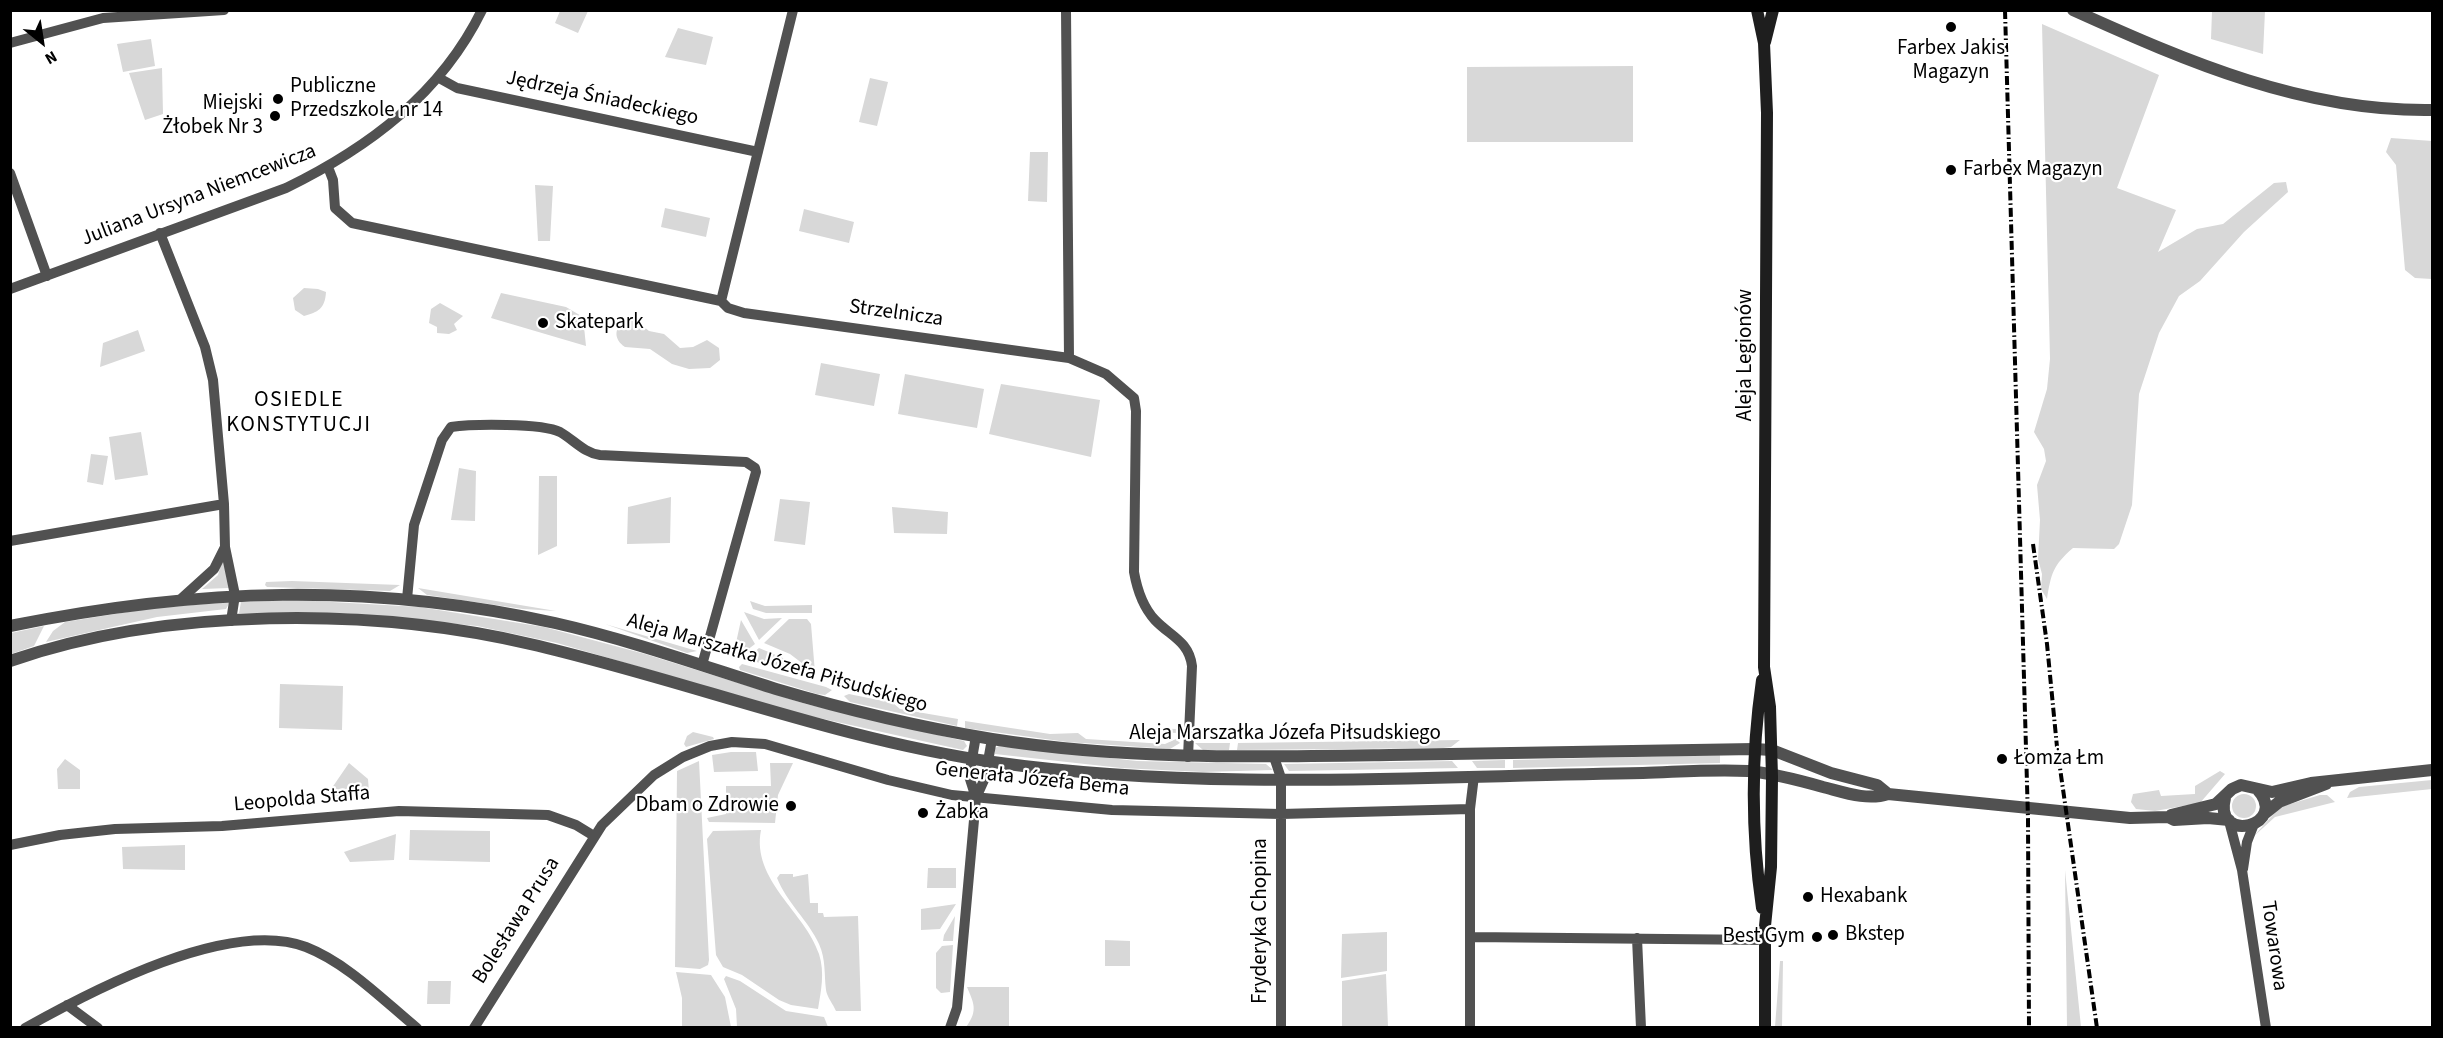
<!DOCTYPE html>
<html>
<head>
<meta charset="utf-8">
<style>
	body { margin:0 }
	#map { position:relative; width:2443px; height:1038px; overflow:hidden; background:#fff; font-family:"Source Sans 3",sans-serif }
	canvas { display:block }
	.frame { position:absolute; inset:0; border:12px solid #000; pointer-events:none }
	.north { position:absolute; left:12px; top:12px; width:60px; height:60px; -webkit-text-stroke:4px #fff; paint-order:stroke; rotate:150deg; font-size:16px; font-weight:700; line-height:24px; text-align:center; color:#000 }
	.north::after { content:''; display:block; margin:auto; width:21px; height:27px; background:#000; clip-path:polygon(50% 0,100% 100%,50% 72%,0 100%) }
</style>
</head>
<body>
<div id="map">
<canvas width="2443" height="1038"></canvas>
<div class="frame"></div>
<div class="north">N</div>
</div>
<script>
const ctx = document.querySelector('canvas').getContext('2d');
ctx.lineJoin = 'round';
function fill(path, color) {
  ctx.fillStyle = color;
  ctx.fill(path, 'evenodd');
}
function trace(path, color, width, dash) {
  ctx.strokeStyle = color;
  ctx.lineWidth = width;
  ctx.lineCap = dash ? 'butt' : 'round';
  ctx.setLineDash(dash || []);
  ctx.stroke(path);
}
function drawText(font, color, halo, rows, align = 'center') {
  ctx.font = font + ' "Source Sans 3",sans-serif';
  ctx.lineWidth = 4.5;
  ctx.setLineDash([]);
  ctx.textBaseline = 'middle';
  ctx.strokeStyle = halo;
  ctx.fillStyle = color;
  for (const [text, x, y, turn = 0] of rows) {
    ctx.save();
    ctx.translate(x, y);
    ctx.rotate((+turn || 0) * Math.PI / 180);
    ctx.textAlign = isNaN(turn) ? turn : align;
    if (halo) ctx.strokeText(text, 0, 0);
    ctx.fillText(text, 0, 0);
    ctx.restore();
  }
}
const green = new Path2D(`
	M 560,11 L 588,11 L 578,33 L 555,23 Z
	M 2212,11 L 2265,11 L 2263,54 L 2211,39 Z
	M 2042,24 L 2159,75 L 2117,188 L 2176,210 L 2158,252 L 2197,229 L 2223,224 L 2274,183 L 2286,182 L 2288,192 L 2244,232 L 2200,281 L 2179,296 L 2159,333 L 2139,394 L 2132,505 L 2119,544 L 2114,549 L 2073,548 C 2053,565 2051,574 2047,599 L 2041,589 L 2042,574 L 2038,559 L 2040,520 L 2037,485 L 2046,461 L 2044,449 L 2034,432 L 2047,389 L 2050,359 Z
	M 678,28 L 713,37 L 706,65 L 665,57 Z
	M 151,39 L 155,66 L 123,72 L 117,44 Z
	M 1633,66 L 1633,142 L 1467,142 L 1467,67 Z
	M 162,68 L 163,114 L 145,120 L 129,73 Z
	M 870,78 L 888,82 L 877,126 L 859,122 Z
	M 2391,138 L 2432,141 L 2432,279 L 2415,278 L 2405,270 L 2396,165 L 2386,152 Z
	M 1030,152 L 1048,152 L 1047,202 L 1028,201 Z
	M 535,185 L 553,186 L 550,241 L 538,241 Z
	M 665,208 L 710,218 L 706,237 L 661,227 Z
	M 804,209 L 854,222 L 849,243 L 799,231 Z
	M 304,288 L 318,289 L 326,292 C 325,309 318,312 304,316 L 295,310 L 293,298 Z
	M 501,293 L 566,307 L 583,317 L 586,346 L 491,318 Z
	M 440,303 L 463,316 L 454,324 L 457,330 L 449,334 L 437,333 L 437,327 L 429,323 L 431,309 Z
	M 626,320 L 636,320 L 649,331 L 664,334 L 680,348 L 693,347 L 707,340 L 719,348 L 720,360 L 710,368 L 689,369 L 672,364 L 650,349 L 625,347 C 613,339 614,327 626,320 Z
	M 138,330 L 145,351 L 100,367 L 103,343 Z
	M 821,363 L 880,374 L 874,406 L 815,395 Z
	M 905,374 L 984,389 L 977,428 L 898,414 Z
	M 1001,384 L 1100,400 L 1091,457 L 989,434 Z
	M 141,432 L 148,475 L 115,480 L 109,437 Z
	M 91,454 L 108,456 L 103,485 L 87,482 Z
	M 459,468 L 476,471 L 475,521 L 451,520 Z
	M 539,476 L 557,476 L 557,546 L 538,555 Z
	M 671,497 L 670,543 L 627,544 L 628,507 Z
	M 780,499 L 810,502 L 805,545 L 774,541 Z
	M 892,507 L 948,512 L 947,534 L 894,533 Z
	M 223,557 L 229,588 L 202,589 L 218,575 Z
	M 292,581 L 400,585 L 390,591 L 267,587 L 265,585 L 266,582 Z
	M 418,588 L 556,611 L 523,609 L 427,595 Z
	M 297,600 L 420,607 L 544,627 L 645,654 L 806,704 L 964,741 L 967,746 L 963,750 L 801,714 L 557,643 L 477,626 L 347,613 L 239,613 L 241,602 Z
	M 750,601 L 765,606 L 812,605 L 812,613 L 766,613 L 753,609 Z
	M 230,602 L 226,609 L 157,617 L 46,642 L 53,631 L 65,622 L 146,609 Z
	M 744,612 L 764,619 L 782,618 L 759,640 Z
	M 789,619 L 807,619 L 811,624 L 815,673 L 790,654 L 764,643 Z
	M 741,620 L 755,644 L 738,657 L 734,652 Z
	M 605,624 L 697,651 L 687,653 Z
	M 44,626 L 34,646 L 11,654 L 11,633 Z
	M 759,648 L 783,658 L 809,677 L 746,659 Z
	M 742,664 L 826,687 L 832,690 L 825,695 L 817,694 L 740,670 L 739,667 Z
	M 280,684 L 343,686 L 342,730 L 279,728 Z
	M 849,694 L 893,703 L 900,709 L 958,719 L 957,726 L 850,702 L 844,696 Z
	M 965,721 L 1050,734 L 1078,733 L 1086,739 L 1165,744 L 1176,739 L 1180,743 L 1170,749 L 1067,742 L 965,728 Z
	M 1139,728 L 1178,729 L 1177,733 L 1139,731 Z
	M 693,732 L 713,737 L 714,739 L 686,747 L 684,744 L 687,736 Z
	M 1460,740 L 1451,747 L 1443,748 L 1237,750 L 1238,743 Z
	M 1195,743 L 1230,743 L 1229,750 L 1203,750 Z
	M 999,746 L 1137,761 L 1266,764 L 1273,770 L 1203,772 L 1121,768 L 995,754 L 995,748 Z
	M 731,752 L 756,752 L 758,771 L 714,772 L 712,755 Z
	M 1720,755 L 1720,763 L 1513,768 L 1513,760 Z
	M 65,759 L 80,770 L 80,789 L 58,789 L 57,769 Z
	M 1505,760 L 1505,768 L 1477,768 L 1472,761 Z
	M 699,761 L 709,960 L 708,965 L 700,969 L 675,967 L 677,771 Z
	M 1452,761 L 1458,768 L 1289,771 L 1284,764 Z
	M 349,763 L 368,779 L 369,792 L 325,798 Z
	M 770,763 L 793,763 L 778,795 L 775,823 L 709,822 L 707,818 L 726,814 L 726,786 L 771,786 Z
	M 2220,771 L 2225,774 L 2200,803 L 2155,811 L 2136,809 L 2131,802 L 2133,794 L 2159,790 L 2161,796 L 2195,794 L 2195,786 Z
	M 2432,780 L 2432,789 L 2347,798 L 2350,792 L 2359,787 Z
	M2232 806a12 12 0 1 1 24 0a12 12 0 1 1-24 0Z
	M 2320,795 L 2327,795 L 2335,802 L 2275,817 L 2253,837 L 2280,807 Z
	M 410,830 L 490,831 L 490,862 L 409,860 Z
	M 761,830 C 751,880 806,913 819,954 C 825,973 821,991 818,1009 L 791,1005 L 779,1000 L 742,975 L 723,967 L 716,955 L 707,839 L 713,831 Z
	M 396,834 L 394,860 L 350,862 L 344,852 Z
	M 185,845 L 185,870 L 123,869 L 122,847 Z
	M 928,868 L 956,868 L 956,888 L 927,888 Z
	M 2065,870 L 2081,1027 L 2067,1027 Z
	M 780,874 L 793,874 L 793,877 L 808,874 L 810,903 L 818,903 L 818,913 L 823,913 L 824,917 L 858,916 L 861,1011 L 836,1011 C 833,1004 827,997 826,990 C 824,973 826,960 819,944 C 808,920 787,903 777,878 Z
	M 956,904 L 940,929 L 921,930 L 921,909 Z
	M 955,916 L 953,941 L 943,941 L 944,935 Z
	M 1387,932 L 1387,971 L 1341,978 L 1342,934 Z
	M 1105,940 L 1130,941 L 1130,966 L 1105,966 Z
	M 953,945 L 950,992 L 941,993 L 936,988 L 936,953 L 942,946 Z
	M 1780,961 L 1783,961 L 1782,1027 L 1775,1027 Z
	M 676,972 L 711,975 L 725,997 L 731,1027 L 682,1027 L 682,998 Z
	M 1386,974 L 1388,1027 L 1342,1027 L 1342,981 Z
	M 726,976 L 740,981 L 786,1011 L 824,1017 L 828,1027 L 737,1027 L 736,1009 L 724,979 Z
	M 428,981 L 451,981 L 450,1004 L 427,1004 Z
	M 967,987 L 1009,987 L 1009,1027 L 966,1027 C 979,1010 973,1002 967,987 Z`);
const minor = new Path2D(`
	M 1066,10 L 1069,358 L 1106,374 L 1134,398 L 1136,411 L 1134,572 C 1137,589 1142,606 1155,620 C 1170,636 1189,641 1192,666 L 1188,757
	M 10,43 L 103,18 L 224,10
	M 439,78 L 457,88 L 758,152
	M 328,167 L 333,180 L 335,208 L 352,223 L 721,301
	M 10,173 L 47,276
	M 160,233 L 205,347 L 213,380 L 224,504 L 225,547 L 235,595 L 231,621
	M 10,289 L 286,188 C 368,148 441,94 482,10
	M 721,301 L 728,308 L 744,313 L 1069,358
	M 721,301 L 793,10
	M 10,541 L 224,504
	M 182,598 L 214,569 L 225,547
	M 407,599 L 414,525 L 442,440 L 451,427 C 472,424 542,423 560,432 C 574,440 584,453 600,455 L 746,462 L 755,468 L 756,472 L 702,665
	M 1274,757 L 1281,778 L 1281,1028
	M 976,798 L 969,776 L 976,736
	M 2229,821 L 2242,870 L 2266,1028
	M 10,845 L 60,835 L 115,829 L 222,826 L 399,811 L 548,815 L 576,825 L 594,836
	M 2243,869 L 2247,842 L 2254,824
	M 1471,937 L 1765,940
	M 1637,938 L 1641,1028
	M 67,1005 L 98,1028
	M 25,1028 C 93,990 229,918 306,947 C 347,963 383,1000 417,1028
	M 474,1028 L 602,825 L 654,775 L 683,757 L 710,746 L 732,742 L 765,744 L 888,780 L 952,795 L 1112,810 L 1281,814 L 1470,809
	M 950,1028 L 957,1008 L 976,798 L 985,778 L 992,739
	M 1470,1028 L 1470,809 L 1474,776`);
const tertiary = new Path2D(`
	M 2073,10 C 2188,62 2304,112 2432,110
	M 10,626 C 197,588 369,582 555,623 C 630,640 703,666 776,689 C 847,710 919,727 992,739 C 1124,760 1257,757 1390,755 C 1511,753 1632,751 1754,749 L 1772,750 L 1831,773 L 1877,785 L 1888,794
	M 10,661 C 166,607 372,607 530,644 C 686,680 835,739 993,762 C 1205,792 1429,776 1643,773 C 1677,772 1713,769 1748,771 C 1769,773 1802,781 1823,787 C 1843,792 1867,801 1888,794 L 2130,818 L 2168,817 L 2174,820 L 2208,818 L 2229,820
	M 2225,798 C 2213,845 2291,826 2257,789
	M 2264,814 L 2279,802 L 2326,784
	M 2171,815 L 2216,804 L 2232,789 L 2241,785 L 2272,792 L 2311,783 L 2432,770`);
const secondary = new Path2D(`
	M 1757,10 L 1764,43 L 1767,113 L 1764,667 L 1770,707 L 1772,777 L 1771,867 L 1765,926 L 1765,1028
	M 1765,42 L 1773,10
	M 1762,908 C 1751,832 1751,756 1762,680`);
const rail = new Path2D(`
	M 2005,10 L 2028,819 L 2029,1028
	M 2033,544 L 2047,644 L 2057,747 L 2097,1028`);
const markers = [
	[1951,27,6,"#000"],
	[278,99,6,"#000"],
	[275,116,6,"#000"],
	[1951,170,6,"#000"],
	[543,323,6,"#000"],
	[2002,759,6,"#000"],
	[791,806,6,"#000"],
	[923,813,6,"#000"],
	[1808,897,6,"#000"],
	[1833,935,6,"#000"],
	[1817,937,6,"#000"]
];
const poiNames = [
	["Farbex Jakis",1951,49,"center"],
	["Magazyn",1951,73,"center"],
	["Publiczne",290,87],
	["Przedszkole nr 14",290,111],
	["Miejski",263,104,"right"],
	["Żłobek Nr 3",263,128,"right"],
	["Farbex Magazyn",1963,170],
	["Skatepark",555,323],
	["Łomża Łm",2014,759],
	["Dbam o Zdrowie",779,806,"right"],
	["Żabka",935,813],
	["Hexabank",1820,897],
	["Bkstep",1845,935],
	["Best Gym",1805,937,"right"]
];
const streetNames = [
	["Jędrzeja Śniadeckiego",602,99,12],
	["Juliana Ursyna Niemcewicza",199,196,-21],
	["Strzelnicza",896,314,8],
	["Aleja Legionów",1746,355,-90],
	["Aleja Marszałka Józefa Piłsudskiego",777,664,16],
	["Aleja Marszałka Józefa Piłsudskiego",1285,734],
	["Generała Józefa Bema",1032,780,6],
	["Leopolda Staffa",302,800,-5],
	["Bolesława Prusa",517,921,-58],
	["Fryderyka Chopina",1261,921,-90],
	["Towarowa",2273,946,82]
];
const neighbourhoodNames = [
	["OSIEDLE",299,401],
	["KONSTYTUCJI",299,426]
];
fill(green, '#d8d8d8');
trace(minor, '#515151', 10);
trace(tertiary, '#515151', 12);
trace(secondary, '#1e1e1e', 12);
trace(rail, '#000', 4, [9, 3, 1.5, 3]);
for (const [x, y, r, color] of markers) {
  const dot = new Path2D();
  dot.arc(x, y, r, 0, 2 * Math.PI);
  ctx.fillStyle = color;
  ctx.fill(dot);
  trace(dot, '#fff', 2);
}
drawText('21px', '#000', '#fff', poiNames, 'left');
drawText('21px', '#000', '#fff', streetNames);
ctx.letterSpacing = '1.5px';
drawText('22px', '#000', '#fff', neighbourhoodNames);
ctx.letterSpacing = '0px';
</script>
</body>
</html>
